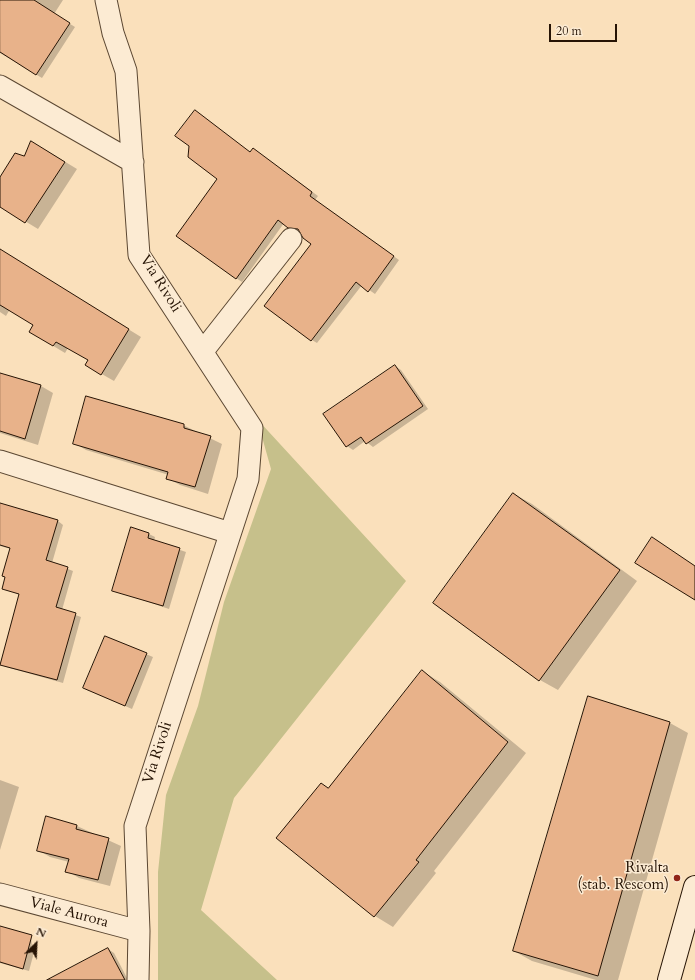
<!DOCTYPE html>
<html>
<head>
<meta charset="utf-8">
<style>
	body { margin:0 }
	#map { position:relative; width:695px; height:980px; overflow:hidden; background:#fae0bb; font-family:Cardo,serif }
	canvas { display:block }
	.north { position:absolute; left:16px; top:924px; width:40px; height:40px; -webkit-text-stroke:3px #fcebd3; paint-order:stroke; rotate:24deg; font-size:11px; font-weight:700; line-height:16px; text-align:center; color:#261405 }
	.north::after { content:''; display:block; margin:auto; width:14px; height:18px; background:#261405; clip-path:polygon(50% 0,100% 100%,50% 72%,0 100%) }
	.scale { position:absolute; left:549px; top:24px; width:68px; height:18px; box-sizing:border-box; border:2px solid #261405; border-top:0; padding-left:5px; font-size:12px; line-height:14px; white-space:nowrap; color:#261405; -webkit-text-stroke:3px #fcebd3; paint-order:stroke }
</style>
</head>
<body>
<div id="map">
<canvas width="695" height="980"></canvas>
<div class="north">N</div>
<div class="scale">20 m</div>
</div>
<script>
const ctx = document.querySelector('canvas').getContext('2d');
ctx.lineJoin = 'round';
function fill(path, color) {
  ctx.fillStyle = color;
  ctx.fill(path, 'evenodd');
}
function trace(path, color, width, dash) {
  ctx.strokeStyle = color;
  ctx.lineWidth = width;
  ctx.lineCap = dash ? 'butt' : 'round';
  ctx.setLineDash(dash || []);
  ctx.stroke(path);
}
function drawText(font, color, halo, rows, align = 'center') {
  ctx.font = font + ' Cardo,serif';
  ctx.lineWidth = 3;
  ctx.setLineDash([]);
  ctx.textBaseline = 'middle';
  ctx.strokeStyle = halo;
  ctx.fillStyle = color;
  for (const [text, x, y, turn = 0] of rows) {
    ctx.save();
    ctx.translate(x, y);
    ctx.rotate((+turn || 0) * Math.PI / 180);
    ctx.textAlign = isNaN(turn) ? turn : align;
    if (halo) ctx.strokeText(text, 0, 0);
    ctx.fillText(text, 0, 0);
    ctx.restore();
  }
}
const green = new Path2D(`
	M 257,419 L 406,581 L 234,798 L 201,910 L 277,980 L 158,980 L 158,872 L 166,795 L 198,706 L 224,602 L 271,469 Z`);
const shadow = new Path2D(`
	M 0,0 L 63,0 L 54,14 L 75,27 L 42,78 L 0,53 Z
	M 44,149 L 77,169 L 38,229 L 0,206 L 0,179 L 24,157 Z
	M 251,153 L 259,153 L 318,196 L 315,200 L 399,260 L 375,294 L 362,285 L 317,343 L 312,340 L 313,244 L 301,232 L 284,223 L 242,282 L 236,278 Z
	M 0,250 L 141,337 L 114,381 L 86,365 L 89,360 L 68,348 L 65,353 L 30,332 L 35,324 L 10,309 L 6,316 L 0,312 Z
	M 395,366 L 401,370 L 428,409 L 373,447 L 365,441 L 353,450 L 347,446 Z
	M 0,374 L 41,386 L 53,393 L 38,445 L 0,433 Z
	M 183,425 L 222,444 L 208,494 L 180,485 L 167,478 L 169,475 L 86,450 L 74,443 Z
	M 514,494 L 532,504 L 637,581 L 558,690 L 540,680 L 434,603 Z
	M 0,505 L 58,521 L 63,525 L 52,563 L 73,571 L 62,610 L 81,617 L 63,683 L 6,667 L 0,664 L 20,595 L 3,588 L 11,549 L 0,546 Z
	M 132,529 L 149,534 L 155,537 L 154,541 L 186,552 L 169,609 L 113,590 Z
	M 105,637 L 153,657 L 132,709 L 84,688 Z
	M 422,671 L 440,682 L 526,753 L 434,871 L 436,873 L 393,927 L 375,916 L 278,837 L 321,784 L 329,788 Z
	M 588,697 L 670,723 L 688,733 L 618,980 L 596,980 L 532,961 L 514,951 Z
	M 0,780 L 19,787 L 0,850 Z
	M 47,817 L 77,826 L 121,846 L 110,886 L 79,878 L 67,871 L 69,862 L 50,857 L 38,850 Z
	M 0,927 L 31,937 L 33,956 L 29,971 L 0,963 Z
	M 108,949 L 114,953 L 128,980 L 60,980 Z`);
const building = new Path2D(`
	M 0,0 L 34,0 L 70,23 L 36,75 L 0,52 Z
	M 195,110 L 250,152 L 253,148 L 312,192 L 310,196 L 394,256 L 368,292 L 356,282 L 311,341 L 264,306 L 311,244 L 303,238 L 298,229 L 288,228 L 278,220 L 236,279 L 176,236 L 217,179 L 188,157 L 189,146 L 175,136 Z
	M 31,141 L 65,162 L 25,223 L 0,207 L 0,177 L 15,153 L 24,156 Z
	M 0,249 L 129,329 L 101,375 L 85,365 L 88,360 L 56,342 L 53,346 L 29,332 L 33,325 L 0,305 Z
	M 395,365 L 423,406 L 366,444 L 361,437 L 346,447 L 323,414 Z
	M 0,373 L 41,385 L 25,439 L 0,431 Z
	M 86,396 L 184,424 L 184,428 L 211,436 L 195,487 L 166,479 L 168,472 L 73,444 Z
	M 513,493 L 620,570 L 539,681 L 433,603 Z
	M 0,503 L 58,520 L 46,560 L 68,567 L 56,607 L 76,613 L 57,680 L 0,665 L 19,594 L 2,589 L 5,577 L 2,576 L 10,548 L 0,545 Z
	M 131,527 L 149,533 L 148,538 L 180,548 L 163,606 L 112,591 Z
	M 652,537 L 695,566 L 695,600 L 635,563 Z
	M 105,636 L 147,653 L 125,706 L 83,688 Z
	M 422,670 L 508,742 L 416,860 L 419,862 L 374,917 L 276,838 L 321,783 L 328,788 Z
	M 588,696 L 670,722 L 598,976 L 513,951 Z
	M 46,816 L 77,825 L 76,829 L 109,838 L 98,880 L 65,872 L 69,859 L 37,851 Z
	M 0,926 L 32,935 L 23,969 L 0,962 Z
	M 108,948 L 125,980 L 47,980 Z`);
const minor = new Path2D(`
	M 106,0 L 113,33 L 126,71 L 139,255 L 252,428 L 248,479 L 135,826 L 139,931 L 138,980
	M 0,86 L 133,162
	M 203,351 L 291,239
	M 0,461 L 230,533
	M 0,894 L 139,931`);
const secondary = new Path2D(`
	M 669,980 L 695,887`);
const markers = [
	[677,878,4,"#8f2418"]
];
const streetNames = [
	["Via Rivoli",160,284,58],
	["Via Rivoli",158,753,-72],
	["Viale Aurora",69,913,15]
];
const poiNames = [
	["Rivalta",669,869],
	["(stab. Rescom)",669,886]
];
fill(green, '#c6c08b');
fill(shadow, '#0003');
fill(building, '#e8b28a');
trace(building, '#261405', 1);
trace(minor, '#5b4732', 23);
trace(secondary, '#261405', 24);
trace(minor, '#fcebd3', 21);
trace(secondary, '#fcebd3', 22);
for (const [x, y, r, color] of markers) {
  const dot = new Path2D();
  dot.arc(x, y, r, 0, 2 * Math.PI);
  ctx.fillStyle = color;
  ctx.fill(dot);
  trace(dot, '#fcebd3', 1.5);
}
drawText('15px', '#261405', '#fcebd3', streetNames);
drawText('15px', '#261405', '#fcebd3', poiNames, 'right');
</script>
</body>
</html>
